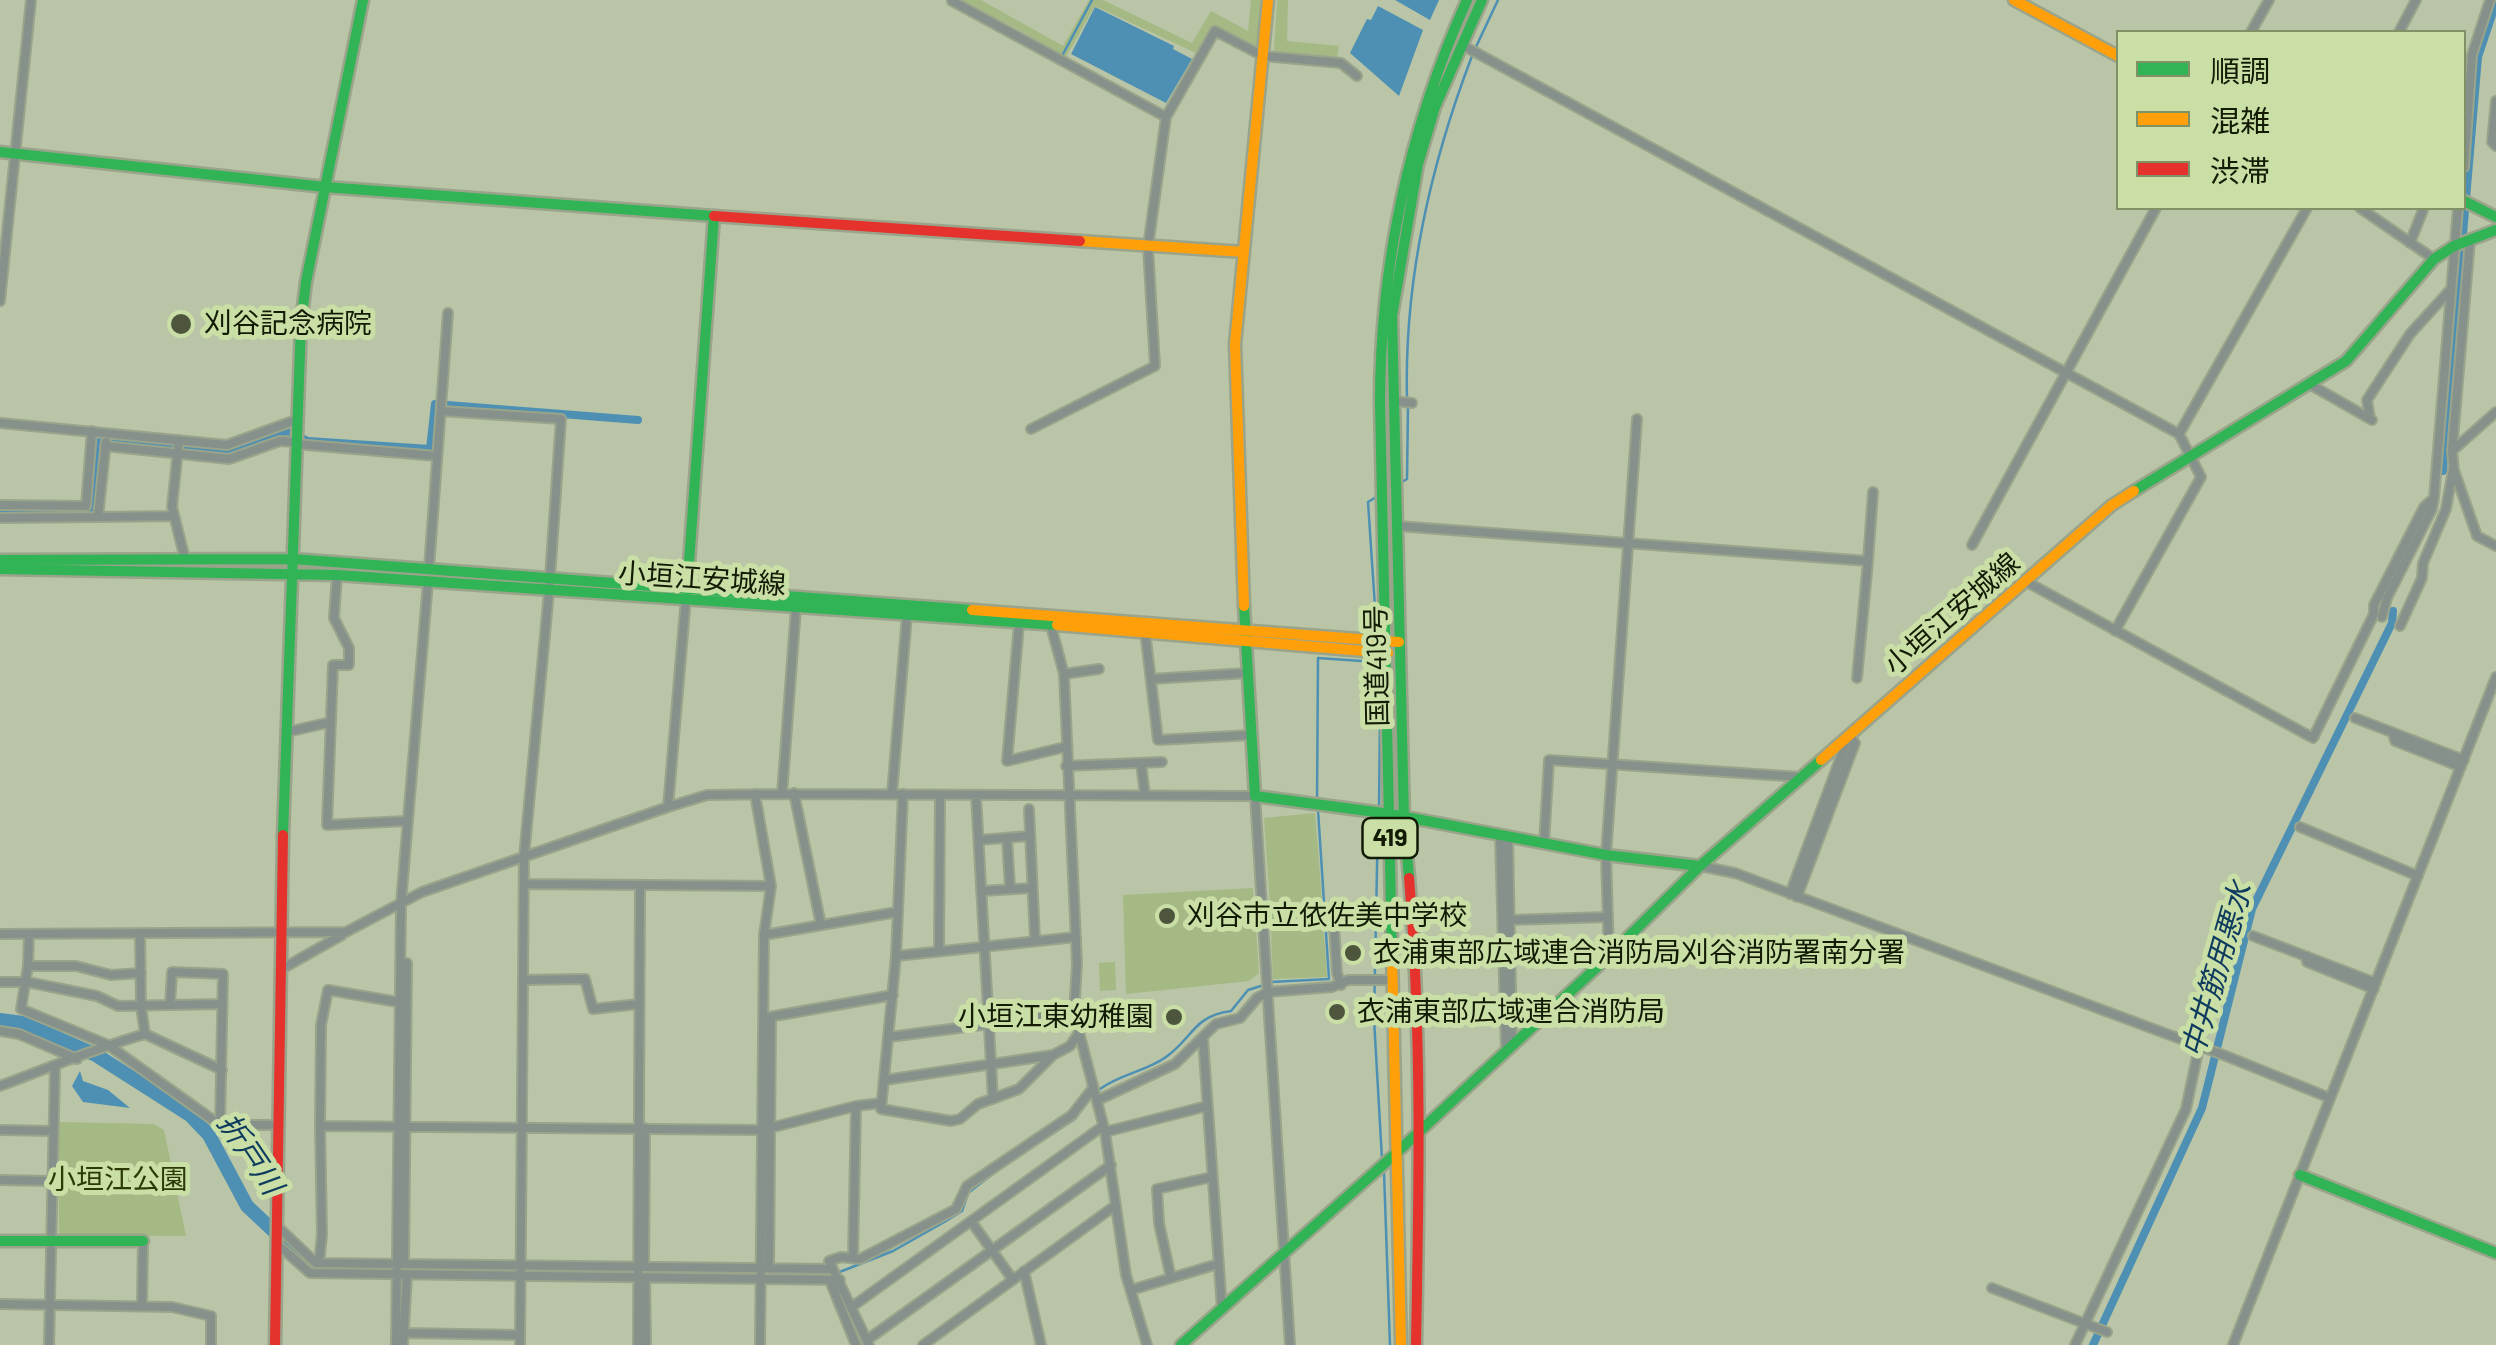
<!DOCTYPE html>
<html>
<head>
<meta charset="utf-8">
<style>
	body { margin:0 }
	#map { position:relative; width:2496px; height:1345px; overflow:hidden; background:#b9c5a6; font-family:Barlow,"Noto Sans JP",sans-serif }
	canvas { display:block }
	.legend { position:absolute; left:2116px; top:30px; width:350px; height:180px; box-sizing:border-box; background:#c9dfa6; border:2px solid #809166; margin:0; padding:12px 18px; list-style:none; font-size:30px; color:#131b05 }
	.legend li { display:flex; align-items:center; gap:20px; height:50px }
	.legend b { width:50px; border:2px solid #809166 }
</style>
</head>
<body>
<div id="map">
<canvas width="2496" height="1345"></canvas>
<ul class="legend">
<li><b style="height:12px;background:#30b455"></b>順調</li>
<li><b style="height:12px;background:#ff9f0a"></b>混雑</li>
<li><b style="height:12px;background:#e5322d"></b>渋滞</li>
</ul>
</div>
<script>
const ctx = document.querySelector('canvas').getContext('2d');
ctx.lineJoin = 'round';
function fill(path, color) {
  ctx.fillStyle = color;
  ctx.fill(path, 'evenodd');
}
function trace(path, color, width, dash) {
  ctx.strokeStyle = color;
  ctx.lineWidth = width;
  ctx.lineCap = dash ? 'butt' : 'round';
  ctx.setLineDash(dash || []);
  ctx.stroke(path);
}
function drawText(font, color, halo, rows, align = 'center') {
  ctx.font = font + ' Barlow,"Noto Sans JP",sans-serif';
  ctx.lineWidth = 10;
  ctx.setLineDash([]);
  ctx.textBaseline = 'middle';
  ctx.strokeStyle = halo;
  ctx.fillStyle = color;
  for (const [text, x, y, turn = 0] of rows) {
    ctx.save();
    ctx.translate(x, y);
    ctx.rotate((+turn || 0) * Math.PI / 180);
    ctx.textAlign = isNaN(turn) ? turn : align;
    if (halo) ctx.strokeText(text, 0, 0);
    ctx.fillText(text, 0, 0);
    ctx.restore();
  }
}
const green = new Path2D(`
	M 958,0 L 981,0 L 1063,46 L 1089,0 L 1103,0 L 1192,43 L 1211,11 L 1248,31 L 1251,0 L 1262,0 L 1259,51 L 1215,27 L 1198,54 L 1095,6 L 1066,57 L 1014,27 Z
	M 1277,0 L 1288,0 L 1287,41 L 1339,46 L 1337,58 L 1274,51 Z
	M 1315,813 L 1322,900 L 1270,904 L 1264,818 Z
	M 1253,888 L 1259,973 L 1249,981 L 1126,994 L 1123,895 Z
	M 1322,905 L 1327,977 L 1273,979 L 1270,908 Z
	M 1115,962 L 1116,990 L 1100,991 L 1099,963 Z
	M 58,1122 L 154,1124 L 164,1130 L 186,1236 L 59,1235 Z`);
const water = new Path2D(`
	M 1395,0 L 1439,0 L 1430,20 Z
	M 1378,6 L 1423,30 L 1399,96 L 1350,53 L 1367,19 L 1371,20 Z
	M 1095,7 L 1174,46 L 1173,49 L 1192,59 L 1166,103 L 1071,54 Z
	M 80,1071 L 83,1081 L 108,1090 L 130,1108 L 83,1102 L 72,1086 Z`);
const stream = new Path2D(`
	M 1475,49 L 1498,0
	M 1062,56 L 1092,0
	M 1407,399 C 1404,281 1430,166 1472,56
	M 1402,482 L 1407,479 L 1408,407
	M 1377,637 L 1368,502 L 1378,496
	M 1377,657 L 1379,709
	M 1317,802 L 1318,658 L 1376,662
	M 1379,809 L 1380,717
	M 1378,817 L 1374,1019 L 1382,1159
	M 1271,982 L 1329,979 L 1318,810
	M 1100,1089 C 1120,1074 1147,1071 1166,1057 C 1193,1038 1193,1016 1231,1011 L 1248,990 L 1264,985
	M 1013,1159 L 1075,1119 L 1091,1096
	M 1384,1172 L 1390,1345
	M 643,1272 L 832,1275 L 893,1251 L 946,1221 L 962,1211 L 968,1193 L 999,1169
	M 401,1314 L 402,1270 L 406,1269 L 635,1271`);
const canal = new Path2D(`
	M 447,405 L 638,420
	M 2443,471 L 2478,57 L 2496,3
	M 0,512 L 89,513 L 98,441 L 228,452 L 287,431 L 308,441 L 430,449 L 435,404
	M 2093,1345 L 2202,1108 L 2252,909 L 2392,623 L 2393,611`);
const river = new Path2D(`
	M 0,1020 L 23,1023 L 96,1055 L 190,1115 L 209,1135 L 247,1206 L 312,1267 L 402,1270`);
const street = new Path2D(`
	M 952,1 L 1166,117 L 1215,31 L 1263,56 L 1341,63 L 1357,76
	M 2251,32 L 2269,0
	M 2399,32 L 2416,0
	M 1462,45 L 2179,434 L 2201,477 L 2115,631
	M 2496,101 L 2492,142 L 2496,146
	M 2464,167 L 2472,55 L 2490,0
	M 2360,208 L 2434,259
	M 2470,240 L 2452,451 L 2454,470 L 2477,536 L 2496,546
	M 2410,243 L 2423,210
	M 0,301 L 31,0
	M 2311,385 L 2372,420
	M 1394,401 L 1412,403
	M 441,411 L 561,419
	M 2370,419 L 2367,400 L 2410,334 L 2451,289
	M 0,423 L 227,445 L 296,420
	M 1031,429 L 1155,366 L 1148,247 L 1166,117
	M 2179,434 L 2307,208
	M 179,440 L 172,507 L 185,559
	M 106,442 L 98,517 L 174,516
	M 295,444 L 437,456
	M 105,446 L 229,459 L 280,441 L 295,442
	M 2452,451 L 2496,412
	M 0,505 L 86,506 L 92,431
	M 0,518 L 98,517
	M 1397,526 L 1868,561 L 1873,492
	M 1972,545 L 2156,208
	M 429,568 L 448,313
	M 337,575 L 334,618 L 349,648 L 349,665 L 333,665 L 327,825 L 406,821
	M 2025,581 L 2313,738 L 2374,614 L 2374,605 L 2424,507 L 2434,498 L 2458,208
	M 2382,617 L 2387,598 L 2432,509 L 2434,498
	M 1019,624 L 1007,761 L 1065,747
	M 1051,626 L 1064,674 L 1077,964 L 1074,1013 L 1105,1132 L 1126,1275 L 1147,1345
	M 2400,626 L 2422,578 L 2423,563 L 2446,509 L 2453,470
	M 1145,631 L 1158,740 L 1252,735
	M 1064,674 L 1099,669
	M 1857,678 L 1868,561
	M 1151,679 L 1248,673
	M 2355,718 L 2464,760
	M 287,732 L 331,722
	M 2393,733 L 2395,741 L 2461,767
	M 1141,763 L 1145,795
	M 1066,766 L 1162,762
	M 794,793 L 821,925
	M 755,794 L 771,886 L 764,935
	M 782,794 L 1255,796 L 1290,1345
	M 892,794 L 907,615
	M 903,794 L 896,956 L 881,1109 L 951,1121 L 960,1119 L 978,1104 L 1019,1089 L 1053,1055 L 1070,1046 L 1079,1033
	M 976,796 L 993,1099
	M 668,807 L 707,795 L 782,794 L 796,608
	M 1029,809 L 1035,940
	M 2300,827 L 2418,876
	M 1500,836 L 1506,1049
	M 1508,837 L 1512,1043
	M 1007,838 L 1010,888
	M 979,840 L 1029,836
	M 1544,844 L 1549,760 L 1800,777
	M 1700,866 L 1735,873 L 2226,1056 L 2330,1098
	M 524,884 L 771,886
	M 981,891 L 1032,888
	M 1790,894 L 1849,735
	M 1797,897 L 1855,743 L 1849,734
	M 1333,909 L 1337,973 L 1341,985
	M 1510,920 L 1608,917
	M 0,934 L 346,932 L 422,892 L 668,807 L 686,598
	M 29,934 L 28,966 L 21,1009 L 108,1045 L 220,1125 L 277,1125
	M 140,934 L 141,1006 L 145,1034
	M 2253,936 L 2376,983
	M 939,950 L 940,795
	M 896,956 L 1076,937
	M 1609,956 L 1606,855 L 1637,419
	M 2306,956 L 2307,962 L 2374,989
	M 400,963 L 407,963 L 404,1264
	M 28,966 L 76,966 L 111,975 L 141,973
	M 280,970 L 342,935
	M 523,980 L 585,979 L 593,1009 L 639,1004
	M 0,982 L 27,982 L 97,996 L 118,1006 L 222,1004
	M 398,1002 L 328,990 L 321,1025 L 320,1126 L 762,1130 L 856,1106 L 881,1103
	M 170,1005 L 172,972 L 223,974 L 220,1125
	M 769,1017 L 893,995
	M 0,1031 L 19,1034 L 77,1059
	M 889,1037 L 1074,1013
	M 1203,1039 L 1222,1309
	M 885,1080 L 1053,1055
	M 0,1086 C 48,1068 96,1048 145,1034 L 222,1070
	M 1098,1100 L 1175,1064 L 1216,1024 L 1240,1018 L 1257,998 L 1268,992 L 1332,987 L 1348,980 L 1391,980
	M 0,1130 L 54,1131
	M 1105,1132 L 1207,1106
	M 0,1180 L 53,1181
	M 971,1221 L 1013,1280
	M 276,1225 L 316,1263 L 833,1269
	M 276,1243 L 310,1273 L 840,1280
	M 853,1258 L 856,1106
	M 319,1263 L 322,1235 L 320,1126
	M 644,1266 L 645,1128
	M 769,1267 L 771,1017
	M 1024,1271 L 1041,1345
	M 645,1278 L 646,1345
	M 1171,1278 L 1159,1223 L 1157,1189 L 1212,1177
	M 830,1281 L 856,1345
	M 1992,1288 L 2107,1332
	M 1131,1290 L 1218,1264
	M 0,1304 L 172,1307 L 211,1316 L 211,1345
	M 142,1305 L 143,1241
	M 853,1306 L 1103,1126
	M 403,1333 L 520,1335
	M 867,1340 L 1111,1165
	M 49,1345 L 55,1067
	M 396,1345 L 401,903 L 428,582
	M 403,1345 L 407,1275
	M 520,1345 L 524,857 L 549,592 L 561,419
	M 638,1345 L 640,885
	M 760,1345 L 764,935 L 897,912
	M 869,1345 L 829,1261 L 841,1257 L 860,1259 L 956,1209 L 967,1186 L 1072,1115 L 1093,1088
	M 923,1345 L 1116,1205
	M 2075,1345 L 2186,1109 L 2199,1047
	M 2233,1345 L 2496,677`);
const fast = new Path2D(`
	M 0,152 L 325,187 L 714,216 L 687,590
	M 2464,201 L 2496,217
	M 2134,491 L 2346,361 L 2434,259 L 2454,246 L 2496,230
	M 0,560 L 293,559 L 972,610
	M 0,569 L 337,575 L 1057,625
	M 1244,606 L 1255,796 L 1390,814 L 1606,855 L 1700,866
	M 283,835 L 301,323 L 306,282 L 363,0
	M 1409,878 L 1404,818 L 1392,316 L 1418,164 L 1435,107 L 1482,0
	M 1392,954 L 1380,404 C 1380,262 1409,129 1467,0
	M 2300,1175 L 2496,1253
	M 0,1241 L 143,1241
	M 1181,1345 L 1394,1155 L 1609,956 L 1700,866 L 1821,760`);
const slow = new Path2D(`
	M 2014,0 L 2118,56
	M 1080,241 L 1244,252
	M 1244,606 L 1235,344 L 1268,0
	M 972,610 L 1399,642
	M 1057,625 L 1388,653
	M 1821,760 L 2112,505 L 2134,491
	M 1392,954 L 1401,1345`);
const jam = new Path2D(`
	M 714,216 L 1080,241
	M 1409,878 C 1422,1033 1419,1189 1416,1345
	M 275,1345 L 283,835`);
const markers = [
	[181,324,12,"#4d563d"],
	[1167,916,10,"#4d563d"],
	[1353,953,10,"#4d563d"],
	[1337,1012,10,"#4d563d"],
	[1174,1017,10,"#4d563d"]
];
const shields = [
	[1390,838,55]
];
const shieldNames = [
	["419",1390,838]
];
const poiNames = [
	["刈谷記念病院",204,324],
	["刈谷市立依佐美中学校",1187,916],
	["衣浦東部広域連合消防局刈谷消防署南分署",1373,953],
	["衣浦東部広域連合消防局",1357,1012],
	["小垣江東幼稚園",1154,1017,"right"]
];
const streetNames = [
	["小垣江安城線",702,579,4],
	["小垣江安城線",1952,614,-41],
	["国道419号",1377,666,-91]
];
const parkNames = [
	["小垣江公園",118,1180]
];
const waterNames = [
	["中井筋用悪水",2217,970,-74],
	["折戸川",250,1154,56]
];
fill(green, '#a5b984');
fill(water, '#4d90b3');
trace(stream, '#4d90b3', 2.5);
trace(canal, '#4d90b3', 8);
trace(river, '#4d90b3', 14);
trace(street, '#9aa48b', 12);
trace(fast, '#9aa48b', 15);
trace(slow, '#9aa48b', 15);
trace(jam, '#9aa48b', 15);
trace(street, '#86918c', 8);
trace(fast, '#30b455', 10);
trace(slow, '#ff9f0a', 10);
trace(jam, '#e5322d', 10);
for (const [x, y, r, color] of markers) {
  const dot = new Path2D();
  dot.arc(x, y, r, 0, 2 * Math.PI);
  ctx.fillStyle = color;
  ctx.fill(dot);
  trace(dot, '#c9dfa6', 4);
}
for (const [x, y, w] of shields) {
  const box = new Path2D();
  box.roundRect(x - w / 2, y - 20, w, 40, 8);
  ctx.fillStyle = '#c9dfa6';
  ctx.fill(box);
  trace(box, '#131b05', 2.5);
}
drawText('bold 25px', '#131b05', null, shieldNames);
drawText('28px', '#131b05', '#c9dfa6', poiNames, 'left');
drawText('28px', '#131b05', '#c9dfa6', streetNames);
drawText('28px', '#2b3a06', '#c9dfa6', parkNames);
drawText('italic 30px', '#0f3c5e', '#c9dfa6', waterNames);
</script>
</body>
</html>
